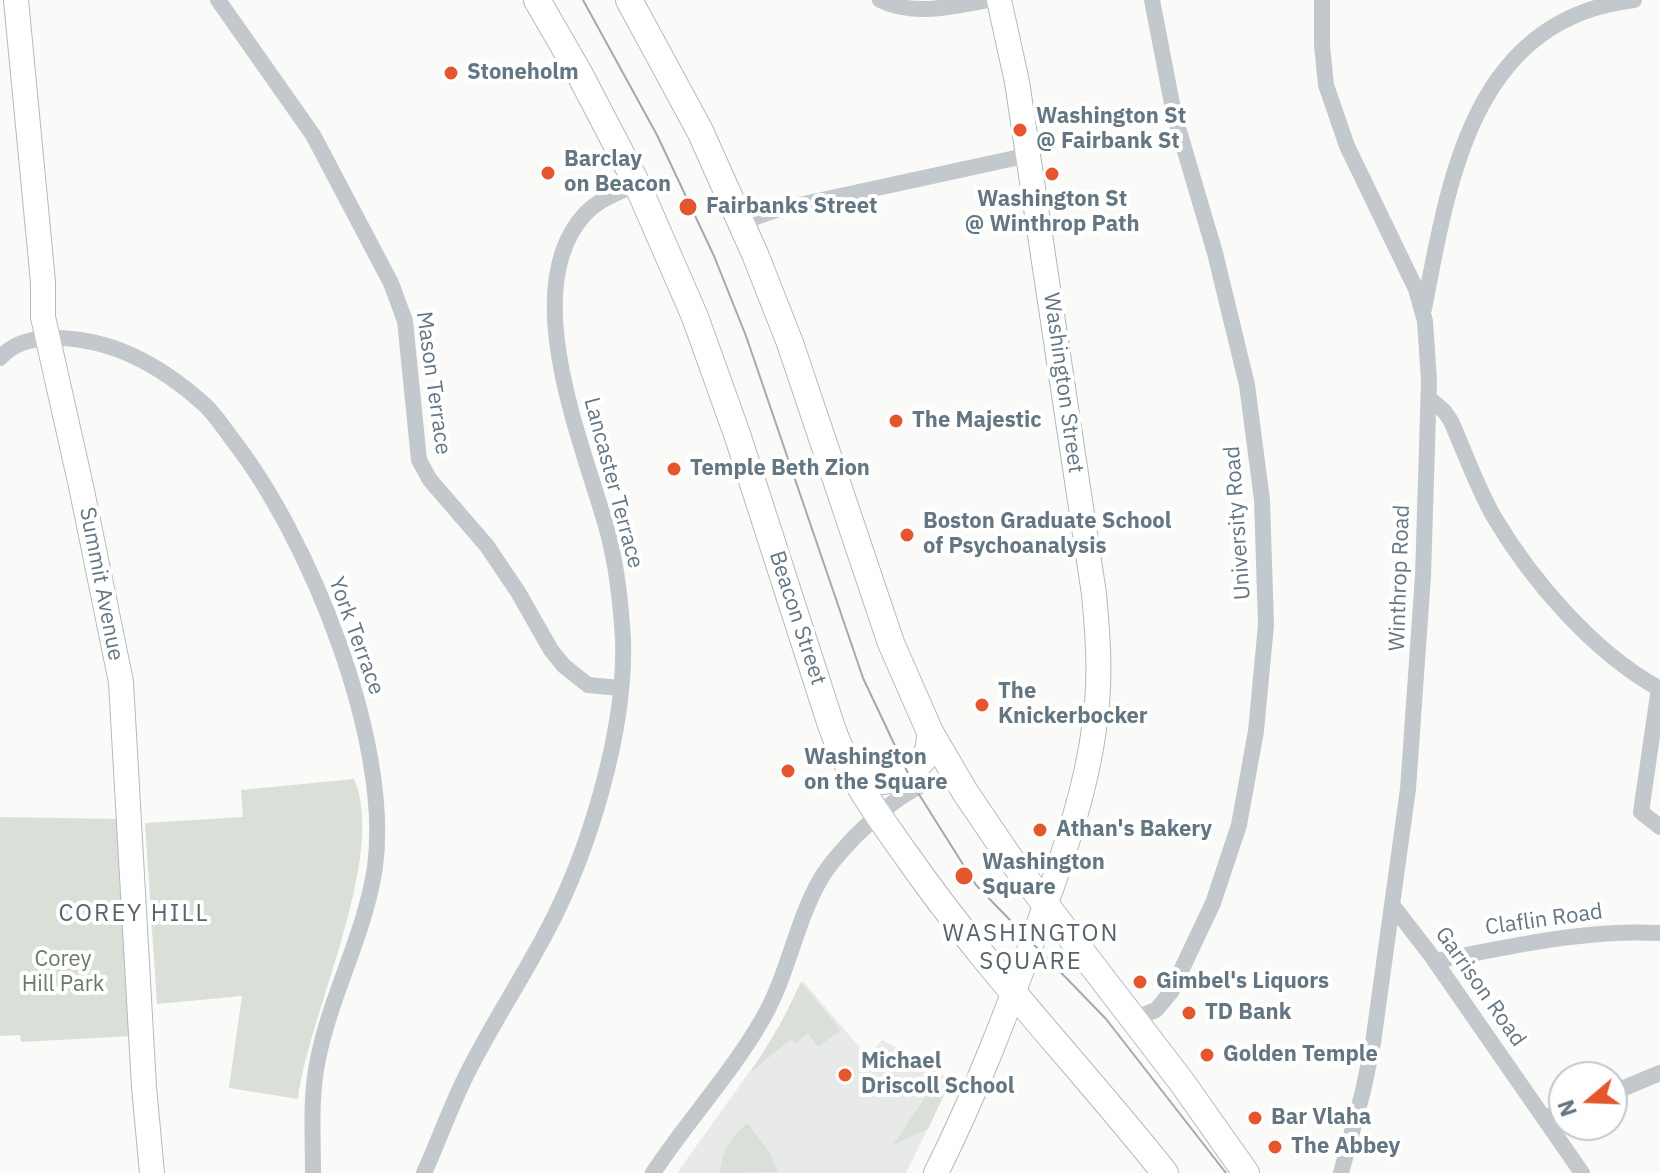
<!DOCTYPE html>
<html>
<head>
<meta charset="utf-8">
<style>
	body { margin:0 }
	#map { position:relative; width:1660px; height:1173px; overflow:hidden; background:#fafaf8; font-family:"IBM Plex Sans",sans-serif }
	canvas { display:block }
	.north { position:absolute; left:1548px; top:1061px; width:80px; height:80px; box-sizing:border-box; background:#fff; border:2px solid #c1c8cd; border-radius:50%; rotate:251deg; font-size:22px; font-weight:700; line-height:32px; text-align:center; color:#657683 }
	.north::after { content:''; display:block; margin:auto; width:28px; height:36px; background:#e4572e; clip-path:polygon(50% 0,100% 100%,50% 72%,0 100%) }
</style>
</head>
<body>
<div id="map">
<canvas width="1660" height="1173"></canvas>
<div class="north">N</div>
</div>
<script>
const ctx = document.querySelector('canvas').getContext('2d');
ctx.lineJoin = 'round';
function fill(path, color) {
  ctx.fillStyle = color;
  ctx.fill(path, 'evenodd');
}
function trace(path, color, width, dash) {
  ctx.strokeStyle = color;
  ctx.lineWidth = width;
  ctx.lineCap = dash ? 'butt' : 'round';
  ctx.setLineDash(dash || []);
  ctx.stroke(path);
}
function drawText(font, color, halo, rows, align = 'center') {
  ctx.font = font + ' "IBM Plex Sans",sans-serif';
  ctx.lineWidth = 8;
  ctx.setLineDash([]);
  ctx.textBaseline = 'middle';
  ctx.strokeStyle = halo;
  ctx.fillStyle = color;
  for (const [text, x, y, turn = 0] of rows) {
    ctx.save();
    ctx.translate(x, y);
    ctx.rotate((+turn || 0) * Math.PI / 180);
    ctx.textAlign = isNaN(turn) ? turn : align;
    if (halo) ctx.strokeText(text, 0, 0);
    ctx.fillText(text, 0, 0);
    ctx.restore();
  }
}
const built = new Path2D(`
	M 803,981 L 862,1050 L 873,1051 L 882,1040 L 927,1063 L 927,1067 L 951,1080 L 906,1173 L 677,1173 L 770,1043 Z`);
const green = new Path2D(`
	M 354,779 C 388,856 308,1015 298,1099 L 229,1088 L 242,996 L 157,1004 L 145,823 L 243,817 L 241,790 Z
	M 0,817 L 116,819 L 131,1036 L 21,1042 L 20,1035 L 0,1036 Z
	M 801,982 L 840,1030 L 818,1047 L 808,1033 L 795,1043 L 791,1039 L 751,1072 L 781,1023 Z
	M 934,1071 L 951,1080 L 928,1129 L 893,1145 L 936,1081 L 930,1076 Z
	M 748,1123 L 771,1155 L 778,1172 L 720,1173 C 722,1151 731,1136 748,1123 Z`);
const street = new Path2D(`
	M 218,0 L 313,135 L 391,283 L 405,321 L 419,460 L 430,480 L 487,546 L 518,592 L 551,650 L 564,666 L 588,685 L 620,688
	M 880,0 C 913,17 953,6 988,0
	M 1322,0 L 1322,45 L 1326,85 L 1347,146 L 1416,289 L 1425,321 L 1429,381 L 1423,576 L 1408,789 L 1373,1043 L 1363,1091 L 1341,1173
	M 742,222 L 776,210 L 1029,155
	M 1424,309 C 1449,178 1473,19 1634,0
	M 0,358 C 28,325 97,339 131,355 C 158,367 184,386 206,406 C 216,416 224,428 232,439 C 309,537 392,742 375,867 C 365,934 331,994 318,1059 C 310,1097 313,1134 313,1173
	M 1429,398 L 1444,411 L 1451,421 C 1465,453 1477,487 1494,517 C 1532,581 1594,653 1660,689
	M 1659,688 L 1641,812 L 1660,827
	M 1393,906 L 1430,954 L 1582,1173
	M 1435,961 C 1510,947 1583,929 1660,933
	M 1133,1019 L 1156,1010 L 1171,992 L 1213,903 L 1239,825 L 1256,731 L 1266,625 L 1262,500 L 1247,385 L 1215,253 L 1174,114 L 1152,0
	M 1612,1093 L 1660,1073
	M 1544,1118 L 1564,1111
	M 424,1173 C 440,1138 452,1102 470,1068 C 494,1021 523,977 547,931 C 589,852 626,730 623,640 C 621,604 617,568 608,533 C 585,448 515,290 585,214 C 599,199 619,192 637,184
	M 653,1173 C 687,1121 731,1074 762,1020 C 788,976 795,924 820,880 C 836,851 900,787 933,782 C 943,780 952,783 961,789`);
const secondary = new Path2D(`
	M 16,0 L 43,282 L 43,317 L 81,486 L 121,682 L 144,1087 L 152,1173
	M 936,1173 C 977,1091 1009,1007 1040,920 C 1063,856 1087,790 1095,721 C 1101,679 1098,636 1094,594 L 1017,82 L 999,0`);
const primary = new Path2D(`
	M 537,0 L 578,71 L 637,184 L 695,317 L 738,437 L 831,725 C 847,773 877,814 907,856 C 985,968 1080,1066 1165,1173
	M 629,0 L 700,131 L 755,254 L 790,343 L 891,643 L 930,732 L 965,792 L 1009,857 L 1181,1081 L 1246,1173
	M 848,766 C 856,772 865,779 875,781 C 891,783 917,770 925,757 C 930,749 930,741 930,732`);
const tram = new Path2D(`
	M 583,0 L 657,135 L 714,256 L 746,336 L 863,678 L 915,788 L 976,885 L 1106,1019 L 1226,1173`);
const markers = [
	[451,73,8,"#e4572e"],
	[1020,130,8,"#e4572e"],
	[548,173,8,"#e4572e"],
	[1052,174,8,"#e4572e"],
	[688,207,10,"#e4572e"],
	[896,421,8,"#e4572e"],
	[674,469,8,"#e4572e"],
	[907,535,8,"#e4572e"],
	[982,705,8,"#e4572e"],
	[788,771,8,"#e4572e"],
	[1040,830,8,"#e4572e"],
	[964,876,10,"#e4572e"],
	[1140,982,8,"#e4572e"],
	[1189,1013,8,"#e4572e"],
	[1207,1055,8,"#e4572e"],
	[845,1075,8,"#e4572e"],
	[1255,1118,8,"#e4572e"],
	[1275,1147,8,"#e4572e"]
];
const poiNames = [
	["Stoneholm",467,73],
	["Washington St",1036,117],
	["@ Fairbank St",1036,142],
	["Barclay",564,160],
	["on Beacon",564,185],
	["Washington St",1052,200,"center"],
	["@ Winthrop Path",1052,225,"center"],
	["Fairbanks Street",706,207],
	["The Majestic",912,421],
	["Temple Beth Zion",690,469],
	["Boston Graduate School",923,522],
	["of Psychoanalysis",923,547],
	["The",998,692],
	["Knickerbocker",998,717],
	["Washington",804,758],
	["on the Square",804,783],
	["Athan's Bakery",1056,830],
	["Washington",982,863],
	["Square",982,888],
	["Gimbel's Liquors",1156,982],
	["TD Bank",1205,1013],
	["Golden Temple",1223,1055],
	["Michael",861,1062],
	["Driscoll School",861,1087],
	["Bar Vlaha",1271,1118],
	["The Abbey",1291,1147]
];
const streetNames = [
	["Mason Terrace",433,383,82],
	["Washington Street",1063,383,82],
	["Lancaster Terrace",613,483,75],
	["University Road",1238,523,-94],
	["Winthrop Road",1400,578,-88],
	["Summit Avenue",101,584,79],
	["Beacon Street",797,618,72],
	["York Terrace",356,636,70],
	["Claflin Road",1544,920,-8],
	["Garrison Road",1480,987,55]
];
const parkNames = [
	["Corey",63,960],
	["Hill Park",63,985]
];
const neighbourhoodNames = [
	["COREY HILL",134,914],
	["WASHINGTON",1031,934],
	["SQUARE",1031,962]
];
fill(built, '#e8e9e9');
fill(green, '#dadfd7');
trace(secondary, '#b3babf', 26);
trace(primary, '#b5babe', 28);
trace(street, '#c3c8cc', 16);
trace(secondary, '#fff', 24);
trace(primary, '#fff', 26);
trace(tram, '#a2aab0', 2);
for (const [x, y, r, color] of markers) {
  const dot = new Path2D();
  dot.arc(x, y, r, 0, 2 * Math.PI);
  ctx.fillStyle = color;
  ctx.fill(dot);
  trace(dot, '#fff', 3);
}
drawText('bold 22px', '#657683', '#fff', poiNames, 'left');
drawText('22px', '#657683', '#fff', streetNames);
drawText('22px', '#687a64', '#fff', parkNames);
ctx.letterSpacing = '2px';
drawText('24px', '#57646e', '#fff', neighbourhoodNames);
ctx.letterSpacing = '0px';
</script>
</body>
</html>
